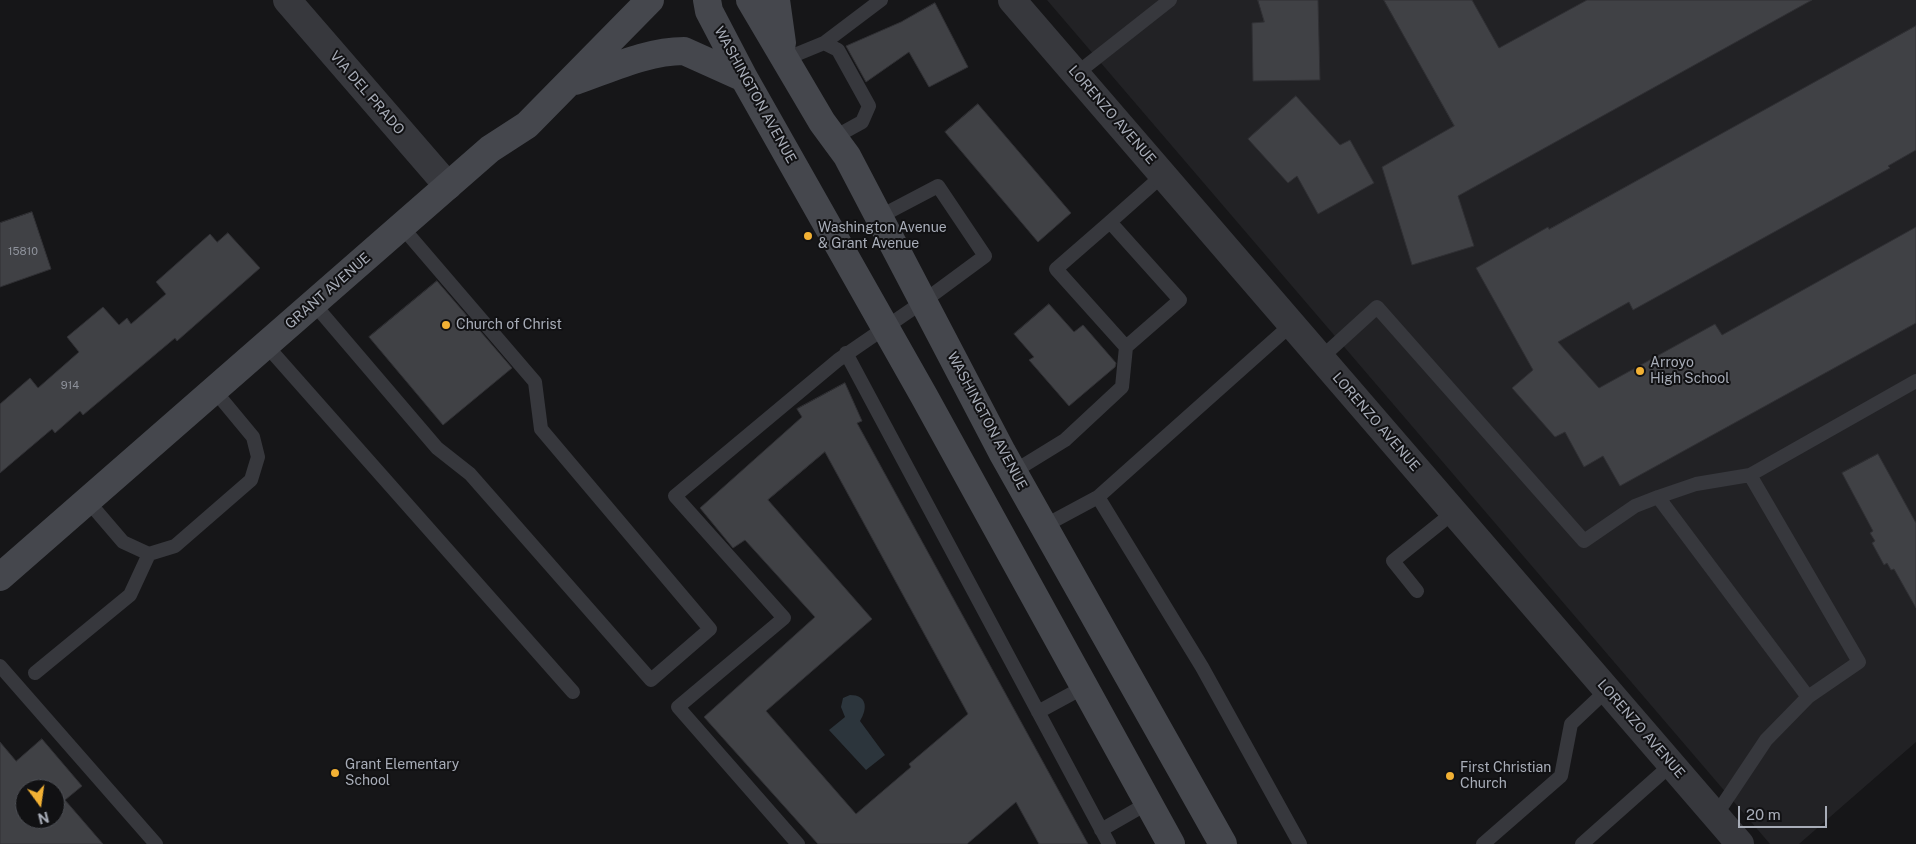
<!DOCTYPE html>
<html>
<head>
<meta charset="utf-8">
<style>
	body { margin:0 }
	#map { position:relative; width:1916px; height:844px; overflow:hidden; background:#161618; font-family:"Public Sans",sans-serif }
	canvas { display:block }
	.north { position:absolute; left:15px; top:779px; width:50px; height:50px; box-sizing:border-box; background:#111113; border:1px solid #4d4f55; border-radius:50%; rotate:166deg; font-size:14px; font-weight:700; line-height:20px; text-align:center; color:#a8adb8 }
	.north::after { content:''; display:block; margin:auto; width:18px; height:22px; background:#f2b134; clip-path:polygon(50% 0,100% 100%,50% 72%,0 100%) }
	.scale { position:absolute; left:1738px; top:806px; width:89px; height:22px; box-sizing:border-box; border:2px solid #a8adb8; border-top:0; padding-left:6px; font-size:15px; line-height:18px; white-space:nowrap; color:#a8adb8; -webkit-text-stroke:4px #111113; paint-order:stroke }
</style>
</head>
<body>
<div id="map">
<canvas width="1916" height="844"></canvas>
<div class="north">N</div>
<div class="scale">20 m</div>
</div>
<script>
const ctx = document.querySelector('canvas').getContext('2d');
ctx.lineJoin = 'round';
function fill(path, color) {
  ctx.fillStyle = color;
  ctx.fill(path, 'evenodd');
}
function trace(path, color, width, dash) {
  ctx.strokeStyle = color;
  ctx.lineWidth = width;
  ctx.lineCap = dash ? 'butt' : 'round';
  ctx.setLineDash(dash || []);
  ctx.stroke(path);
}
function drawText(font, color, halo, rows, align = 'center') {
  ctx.font = font + ' "Public Sans",sans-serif';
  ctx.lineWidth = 4;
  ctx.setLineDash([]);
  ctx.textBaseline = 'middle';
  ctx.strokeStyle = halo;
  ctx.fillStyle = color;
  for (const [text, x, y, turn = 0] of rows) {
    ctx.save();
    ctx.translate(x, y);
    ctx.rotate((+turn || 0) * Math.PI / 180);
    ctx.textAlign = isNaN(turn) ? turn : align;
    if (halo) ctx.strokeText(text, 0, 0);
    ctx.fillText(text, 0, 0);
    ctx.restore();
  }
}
const built = new Path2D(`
	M 1047,0 L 1916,0 L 1916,742 L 1799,844 L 1770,844 Z`);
const water = new Path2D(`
	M 850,695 C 867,695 868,708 860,721 L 885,755 L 866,770 L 829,730 L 845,717 L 841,707 L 843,698 Z`);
const building = new Path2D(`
	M 1258,0 L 1318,0 L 1320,80 L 1253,81 L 1252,23 L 1264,22 Z
	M 1384,0 L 1472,0 L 1499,48 L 1587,0 L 1812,0 L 1458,196 L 1474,246 L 1412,265 L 1382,167 L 1454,126 Z
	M 935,3 L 968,67 L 929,87 L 909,52 L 866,82 L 846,46 L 901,22 Z
	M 1916,26 L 1916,150 L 1888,166 L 1890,168 L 1633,310 L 1629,302 L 1558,342 L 1599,388 L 1715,324 L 1722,335 L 1916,227 L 1916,323 L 1620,486 L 1603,456 L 1584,467 L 1565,432 L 1555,437 L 1512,388 L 1533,370 L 1476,268 L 1548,227 L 1549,229 Z
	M 1296,96 L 1340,145 L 1350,140 L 1374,183 L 1318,214 L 1297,176 L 1288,183 L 1248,139 Z
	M 978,104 L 1071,213 L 1038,242 L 945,132 Z
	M 32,212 L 51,269 L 0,287 L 0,223 Z
	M 228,233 L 260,268 L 177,341 L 175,338 L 83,415 L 80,411 L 55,433 L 52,429 L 0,473 L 0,404 L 30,378 L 38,388 L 79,352 L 67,337 L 103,307 L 119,325 L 127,318 L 131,324 L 166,294 L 156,282 L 210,234 L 217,242 Z
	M 437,281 L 512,368 L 443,425 L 369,337 Z
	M 1049,304 L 1074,332 L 1083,325 L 1116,363 L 1115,367 L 1069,406 L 1029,360 L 1034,357 L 1014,334 Z
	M 845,383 L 862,421 L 857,423 L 1088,844 L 1039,844 L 1016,802 L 967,844 L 818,844 L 704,717 L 815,617 L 745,540 L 733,548 L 700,508 L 802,417 L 797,409 ZM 825,452 L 968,714 L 909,764 L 911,767 L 856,814 L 766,711 L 872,619 L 768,500 Z
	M 1878,454 L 1916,523 L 1916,608 L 1894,569 L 1891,570 L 1887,563 L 1884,565 L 1872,543 L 1875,541 L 1870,533 L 1873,531 L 1842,473 Z
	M 42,739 L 82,786 L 65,800 L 103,844 L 0,844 L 0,742 L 16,761 ZM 25,789 L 55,789 L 55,819 L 25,819 Z`);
const service = new Path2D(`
	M 824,43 L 881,0
	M 785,59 L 824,43 L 838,50 L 869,106 L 862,122 L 833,138
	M 1076,74 L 1170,0
	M 1110,222 L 1163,175
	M 314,304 L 437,448 L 470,474 L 651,680 L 710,629 L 541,429 L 535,382 L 402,227
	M 266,345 L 573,692
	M 846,353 L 1109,844
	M 1321,358 L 1377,307 L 1584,541 L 1635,506 L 1658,497 L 1696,484 L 1750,475 L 1916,381
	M 1013,472 L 1065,440 L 1122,387 L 1126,347 L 1180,300 L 1110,222 L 1056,269 L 1126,347
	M 1098,497 L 1202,667 L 1300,844
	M 1658,497 L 1808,697
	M 87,500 L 123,542 L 149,554 L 175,546 L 251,480 L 258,457 L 253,437 L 214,390
	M 1044,526 L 1098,497 L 1292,324
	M 1417,591 L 1393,561 L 1454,512
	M 0,666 L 156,844
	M 35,673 L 130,595 L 149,554
	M 1038,712 L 1084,687
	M 1716,815 L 1766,740 L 1808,697 L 1859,662 L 1750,475
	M 1101,830 L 1148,803
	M 798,844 L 678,707 L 784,618 L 675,496 L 838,360 L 924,301 L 985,256 L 938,186 L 879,217
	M 1483,844 L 1561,776 L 1571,724 L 1607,690
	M 1582,844 L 1672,764`);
const minor = new Path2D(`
	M 287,0 L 448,186
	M 1012,0 L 1740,844`);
const secondary = new Path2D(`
	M 707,0 L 709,11 L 744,78 L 924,396 L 1171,844
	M 750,0 L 822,122 L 847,156 L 1002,452 L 1223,844
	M 776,0 L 782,43
	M 575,81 C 610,69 647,51 684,51 L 744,78
	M 0,577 L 490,149 L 527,125 L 650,0`);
const markers = [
	[808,236,5,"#f2b134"],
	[446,325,5,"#f2b134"],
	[1640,371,5,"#f2b134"],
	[335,773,5,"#f2b134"],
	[1450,776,5,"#f2b134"]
];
const numberNames = [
	["15810",23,252],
	["914",70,386]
];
const streetNames = [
	["VIA DEL PRADO",367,93,49],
	["WASHINGTON AVENUE",755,95,61],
	["LORENZO AVENUE",1112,115,49],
	["GRANT AVENUE",328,291,-41],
	["WASHINGTON AVENUE",987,421,62],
	["LORENZO AVENUE",1376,422,49],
	["LORENZO AVENUE",1641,729,49]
];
const poiNames = [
	["Washington Avenue",818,228],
	["& Grant Avenue",818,244],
	["Church of Christ",456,325],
	["Arroyo",1650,363],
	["High School",1650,379],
	["Grant Elementary",345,765],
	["School",345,781],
	["First Christian",1460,768],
	["Church",1460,784]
];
fill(built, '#222225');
fill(water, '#2c353c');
fill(building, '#404145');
trace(building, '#303034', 1);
trace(service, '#37383d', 14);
trace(minor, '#37383d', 28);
trace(secondary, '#45474d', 28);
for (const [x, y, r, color] of markers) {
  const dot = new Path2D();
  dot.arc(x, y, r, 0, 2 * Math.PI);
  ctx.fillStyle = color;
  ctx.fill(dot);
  trace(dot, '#111113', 2);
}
drawText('11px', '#8e929b', null, numberNames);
drawText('14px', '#a8adb8', '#111113', streetNames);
drawText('14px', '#a8adb8', '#111113', poiNames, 'left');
</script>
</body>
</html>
